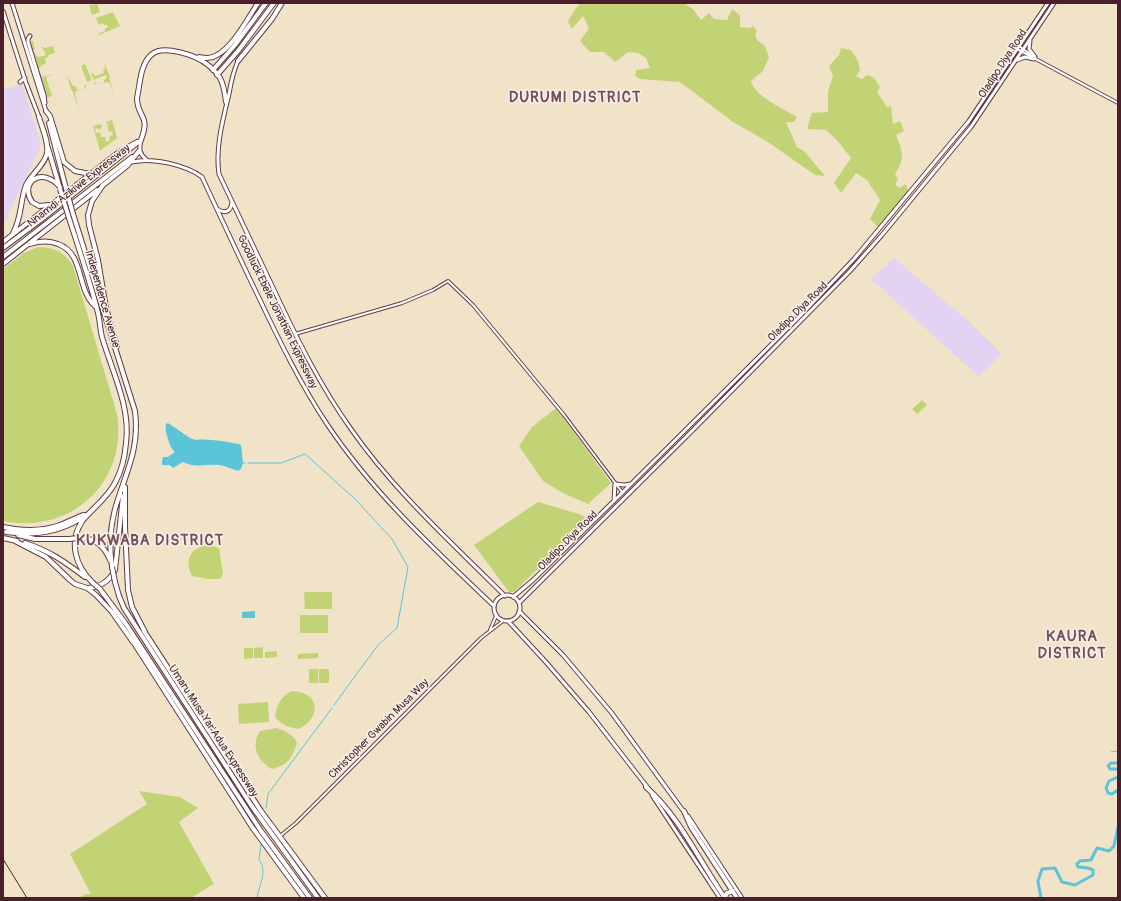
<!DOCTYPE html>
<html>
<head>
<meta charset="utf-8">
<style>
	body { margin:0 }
	#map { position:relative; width:1121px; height:901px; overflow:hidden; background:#f1e3c8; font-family:Pangolin,sans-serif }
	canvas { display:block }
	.frame { position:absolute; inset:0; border:4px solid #4a1f2b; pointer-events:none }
</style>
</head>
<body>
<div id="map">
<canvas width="1121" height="901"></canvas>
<div class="frame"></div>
</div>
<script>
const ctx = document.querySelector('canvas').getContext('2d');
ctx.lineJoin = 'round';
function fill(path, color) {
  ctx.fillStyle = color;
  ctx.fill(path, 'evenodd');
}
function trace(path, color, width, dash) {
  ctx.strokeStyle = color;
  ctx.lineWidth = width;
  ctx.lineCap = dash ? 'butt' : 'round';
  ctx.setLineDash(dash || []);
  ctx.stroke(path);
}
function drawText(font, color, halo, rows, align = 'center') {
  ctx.font = font + ' Pangolin,sans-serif';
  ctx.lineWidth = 3;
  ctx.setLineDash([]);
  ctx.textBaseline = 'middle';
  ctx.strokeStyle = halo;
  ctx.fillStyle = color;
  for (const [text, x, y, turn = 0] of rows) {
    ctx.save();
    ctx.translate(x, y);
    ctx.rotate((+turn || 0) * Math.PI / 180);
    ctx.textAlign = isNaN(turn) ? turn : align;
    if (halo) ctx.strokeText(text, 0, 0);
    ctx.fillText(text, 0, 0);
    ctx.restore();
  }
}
const built = new Path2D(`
	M 22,84 L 40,141 L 40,148 L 3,225 L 3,90 Z
	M 894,258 L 965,318 L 1002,354 L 979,377 L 871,279 Z`);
const green = new Path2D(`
	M 581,3 L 683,3 L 693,9 L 701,20 L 709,13 L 714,19 L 727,20 L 732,9 L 740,15 L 740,27 L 750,28 L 753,26 L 757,31 L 755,36 L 758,41 L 765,46 L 769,57 L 763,71 L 751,81 C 754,96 784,109 797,117 L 794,122 L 786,122 L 797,147 L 805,152 L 825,176 L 815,175 L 768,142 L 733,122 L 680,82 L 640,79 L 635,76 L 636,70 L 650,68 L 646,58 L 638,53 L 628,52 L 615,62 L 604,52 L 590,52 L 580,41 L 589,28 L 583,16 L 572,29 L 568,21 L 576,8 Z
	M 97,4 L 100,12 L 92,15 L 89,5 Z
	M 113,12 L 120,26 L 99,35 L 99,33 L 105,31 L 105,29 L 108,27 L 107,25 L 104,25 L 103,23 L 99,25 L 96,18 Z
	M 34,41 L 33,43 L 35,49 L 33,51 L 38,57 L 46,55 L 42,47 L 44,47 L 44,48 L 53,46 L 55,53 L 48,55 L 49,57 L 45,58 L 46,64 L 42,65 L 39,69 L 42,77 L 54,74 L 46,77 L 52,96 L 47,98 L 30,42 Z
	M 841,48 L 851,50 L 858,61 L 860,70 L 856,76 L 862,79 L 867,75 L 874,78 L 880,87 L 877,92 L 887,107 L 891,106 L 893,124 L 900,121 L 904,131 L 896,135 C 903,152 905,159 895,174 L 898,179 L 895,184 L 899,188 L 906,184 L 908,191 L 891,213 L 878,227 L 870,219 L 880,200 L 867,180 L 856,173 L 841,193 L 834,183 L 851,158 L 837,140 L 826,130 L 807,129 L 812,113 L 828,112 L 828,91 L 833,76 L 829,66 L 839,55 Z
	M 104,62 L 110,77 L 109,78 L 115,98 L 110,84 L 108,82 L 94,84 L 94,83 L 95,82 L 97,84 L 104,82 L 104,80 L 107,78 L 106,75 L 93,80 L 93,79 L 89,66 L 92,74 L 94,74 L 95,76 L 104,73 L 103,70 L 105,69 Z
	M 85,64 L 91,78 L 91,81 L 87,82 L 81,66 Z
	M 67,75 L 73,86 L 75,86 L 78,90 L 85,88 L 84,85 L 86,85 L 86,88 L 76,91 L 75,94 L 79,110 L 72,90 L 71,90 Z
	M 112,120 L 117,138 L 100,151 L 93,126 L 101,124 L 102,128 L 98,130 L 98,128 L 95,129 L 96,133 L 102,132 L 100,133 L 101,137 L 105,137 L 106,142 L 109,141 L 110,136 L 113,135 L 112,131 L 109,132 L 107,125 L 112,123 L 107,124 L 106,122 Z
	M 38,247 C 54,247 65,252 73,266 L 117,414 C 128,483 70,535 3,521 L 3,269 L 24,253 Z
	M 922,400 L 927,405 L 917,414 L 912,409 Z
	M 556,408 L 611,483 L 588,504 L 563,493 L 543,481 L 519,446 L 532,427 Z
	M 538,502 L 579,514 L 588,519 L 514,592 L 509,592 L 474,545 Z
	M 210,545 L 219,548 L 223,574 L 220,579 L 208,579 L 192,576 C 183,559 192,546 210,545 Z
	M 304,592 L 332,592 L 332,609 L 305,609 Z
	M 300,615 L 328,615 L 328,633 L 300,633 Z
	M 263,647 L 263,658 L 254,658 L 254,648 Z
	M 244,648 L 253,648 L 253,658 L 244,659 Z
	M 277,651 L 277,657 L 265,658 L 265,652 Z
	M 318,653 L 318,658 L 298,659 L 298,654 Z
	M 309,669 L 318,669 L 318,683 L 309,683 Z
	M 319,669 L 329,669 L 329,683 L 319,683 Z
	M 292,691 C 320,692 322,717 299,729 C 289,727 280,725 275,716 C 277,704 281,696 292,691 Z
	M 268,702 L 269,722 L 239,724 L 238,704 Z
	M 276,728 C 284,730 294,735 297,743 C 292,758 288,765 272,769 C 258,761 250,746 260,731 Z
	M 139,791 L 180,797 L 198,808 L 179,822 L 214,884 L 191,898 L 79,898 L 85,894 L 91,894 L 70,854 L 147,804 Z`);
const water = new Path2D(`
	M 168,423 L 190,438 L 196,440 C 202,438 233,442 241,445 L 243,463 L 241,469 L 238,471 C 232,469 226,466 219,465 C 207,464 194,468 183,462 L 173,468 L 170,465 L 162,465 L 162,461 L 163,457 L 168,457 L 175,452 C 170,449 164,429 166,424 Z
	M 255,611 L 255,618 L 242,618 L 242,612 Z`);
const stream = new Path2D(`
	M 243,463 L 245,463
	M 248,463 L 281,463 L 305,454 L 355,499 L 392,539 L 408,567 L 397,628 L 378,645 L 334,705
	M 1111,751 L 1118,752
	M 266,808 L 268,794 L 332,708
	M 257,898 C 259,884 268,873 259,859 L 261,844`);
const river = new Path2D(`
	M 1118,763 L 1111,763 L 1108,766 L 1110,769 L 1118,769
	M 1118,777 L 1109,781 L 1106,788 L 1108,793 L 1112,794 L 1118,790
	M 1041,898 L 1038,881 L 1042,869 L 1055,868 L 1062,882 L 1075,885 L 1093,875 L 1093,870 L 1088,868 L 1078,867 L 1077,864 L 1080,861 L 1091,860 L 1097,848 L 1109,851 L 1114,846 L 1118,827`);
const minor = new Path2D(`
	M 1019,46 L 1033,56
	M 1017,49 L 1118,103
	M 295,334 L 402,303 L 433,290 L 448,281 L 473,305 L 564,415 L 622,492
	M 490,630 L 496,616
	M 280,836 L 296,823 L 481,638 L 503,621`);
const major = new Path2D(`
	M 12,3 L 46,111
	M 3,11 L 26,83 L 39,117
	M 30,36 L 28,39 L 28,42 L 44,95 L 45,103
	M 1030,41 L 1029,49 L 1035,57
	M 1017,60 L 1025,57 L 1034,59
	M 238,61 C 233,72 231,82 229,94 C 223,119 215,148 219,174 C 238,214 257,254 276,294 C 298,341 321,387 351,429 C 394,491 451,542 505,596
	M 20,82 L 25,78
	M 141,140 C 139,149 139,154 146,159
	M 132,162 C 152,157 186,165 202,177 C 221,218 240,259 260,300 C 280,342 301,385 327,424 C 373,493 434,549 494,606
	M 217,209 C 225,214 231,212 232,202
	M 614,501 L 615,484 L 624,485 L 631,484
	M494 608a13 13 0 1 1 26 0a13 13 0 1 1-26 0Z
	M 513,597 L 532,581 L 622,493 L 801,315 L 854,259 L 969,121 L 1048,3
	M 519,603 L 695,428 L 850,271 L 882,235 L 971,127 L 1054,3
	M 519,611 L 563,655 L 611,712 L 684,812
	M 508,621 L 545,661 L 589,712 L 648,788
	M 652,795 L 720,898
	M 688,816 L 742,898`);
const highway = new Path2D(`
	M 199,57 C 205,58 211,59 217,55 C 233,47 248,18 258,3
	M 238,61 L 272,19 L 282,3
	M 213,70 L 235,45 L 266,3
	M 217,75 L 238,51 L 274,3
	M 46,111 L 50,116 L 64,162 L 75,171 L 90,174
	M 49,123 L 65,185
	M 48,148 L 59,185
	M 103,185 L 92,201 L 88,215 L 89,225 L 98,260 L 106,308 L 117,346
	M 102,186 L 127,166 L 139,151
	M 49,205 L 39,206 L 32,202 C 19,182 42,166 60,187
	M 73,214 L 135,411 C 140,450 125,474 115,509 C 110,528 109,547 112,567
	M 69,218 C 79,249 90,281 98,313 C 100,321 100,329 102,337 C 112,371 131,408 126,443 C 125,456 121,472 115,483 C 107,498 93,508 83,520 C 68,541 75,566 93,583
	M 13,233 C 22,218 20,200 26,185 C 31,174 45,165 47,153 C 49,142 42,128 39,117
	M 3,242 L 119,152 L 137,142
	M 30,244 C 39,241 48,240 58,244 C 85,254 76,289 95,306
	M 3,248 L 42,219 L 141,140 C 151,114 137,118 137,98 C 140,85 140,65 151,55 C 163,44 196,55 208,65 C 212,68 217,73 220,78 C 224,85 225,94 226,102
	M 3,257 L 132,157
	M 3,264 L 97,190
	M 125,487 L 125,527 L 128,590 L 132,607 L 145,632
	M 3,527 C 22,531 41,532 60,525 C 68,522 75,518 83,515
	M 6,532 C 34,536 62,532 86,515
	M 18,535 L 35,539 L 69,539
	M 3,538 L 17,541
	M 78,538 C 94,537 104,545 110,560
	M 15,541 L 46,557 L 70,580 L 75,584 L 87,588 L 96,595 L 112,612 L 133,642
	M 25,543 C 50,551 65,562 85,577
	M 115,582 L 119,596 L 124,608 L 251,805 L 318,898
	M 88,588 C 100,587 109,582 115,570 L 123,496
	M 100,589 L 126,624 L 261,831 L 310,898
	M 144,631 L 261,811 L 325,898
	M 132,640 L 252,827 L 304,898
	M 646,787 C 680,817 699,861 725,898
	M 684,811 L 691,827 L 737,898
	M 725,897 L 727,893 L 733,891`);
const tram = new Path2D(`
	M 3,859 L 27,898`);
const highwayBridge = new Path2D(`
	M 65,185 L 73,214
	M 60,189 L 69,218
	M 69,539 L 78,538
	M 112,567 L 115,582
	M 93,583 L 100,589`);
const streetNames = [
	["Oladipo Diya Road",1003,64,-57],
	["Nnamdi Azikiwe Expressway",79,186,-38],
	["Independence Avenue",102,299,74],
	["Goodluck Ebele Jonathan Expressway",277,312,64],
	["Oladipo Diya Road",798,312,-45],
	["Oladipo Diya Road",568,541,-45],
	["Christopher Gwabin Musa Way",379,729,-45],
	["Umaru Musa Yar'Adua Expressway",213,731,57]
];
const districtNames = [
	["DURUMI DISTRICT",575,98],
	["KUKWABA DISTRICT",150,541],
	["KAURA",1072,637],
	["DISTRICT",1072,654]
];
fill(built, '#e3d3f2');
fill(green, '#c2d376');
fill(water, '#5cc4d8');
trace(stream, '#5cc4d8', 1);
trace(river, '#5cc4d8', 3);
trace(minor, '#633c43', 4);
trace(major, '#633c43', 5);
trace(highway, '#633c43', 6);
trace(minor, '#fff', 2);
trace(major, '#fff', 3);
trace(highway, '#fff', 4);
trace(tram, '#4a1f2b', 1);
trace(highwayBridge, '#633c43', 6, []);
trace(highwayBridge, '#fff', 4);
drawText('11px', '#4a1f2b', '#f7f3e8', streetNames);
ctx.letterSpacing = '1px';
drawText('bold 15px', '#794b5d', '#f7f3e8', districtNames);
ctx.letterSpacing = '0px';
</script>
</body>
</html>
